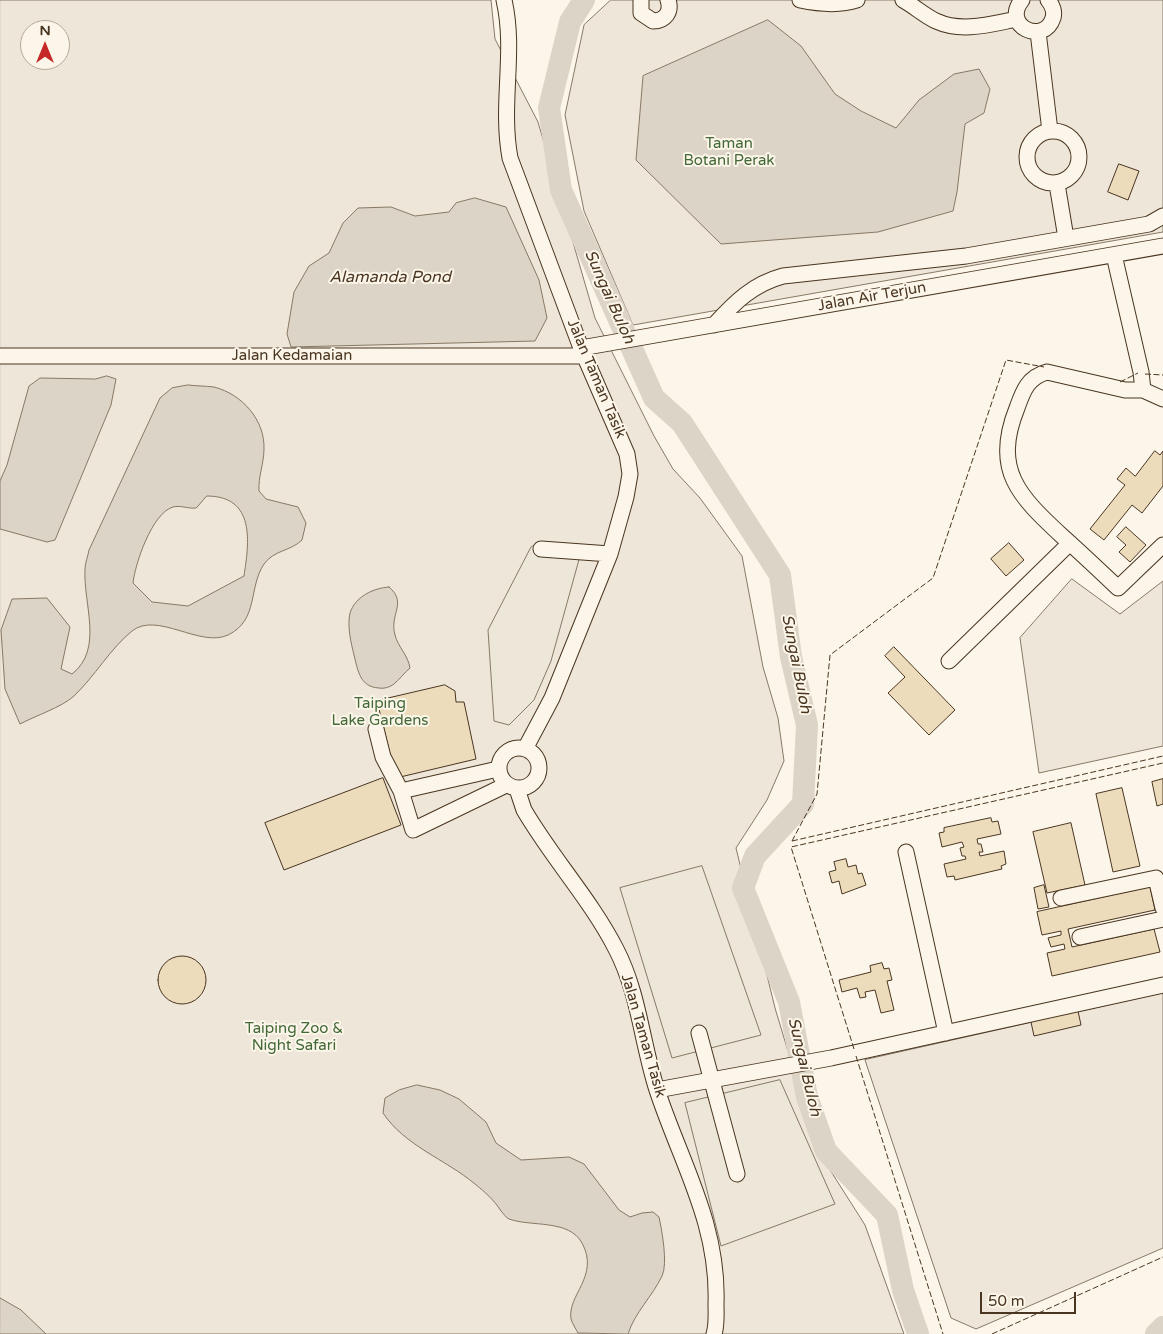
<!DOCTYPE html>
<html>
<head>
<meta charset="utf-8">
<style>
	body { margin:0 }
	#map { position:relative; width:1163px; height:1334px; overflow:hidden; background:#fbf6e9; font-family:"Varela Round",sans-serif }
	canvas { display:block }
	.north { position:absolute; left:20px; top:20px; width:50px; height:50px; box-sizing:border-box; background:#fbf6e9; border:1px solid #b4a999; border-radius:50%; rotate:0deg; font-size:14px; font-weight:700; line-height:20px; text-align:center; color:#4a3520 }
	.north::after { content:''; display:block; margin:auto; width:18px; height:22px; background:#c62828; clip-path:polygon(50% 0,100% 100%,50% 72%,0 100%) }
	.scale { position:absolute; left:980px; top:1292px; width:96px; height:22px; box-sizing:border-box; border:2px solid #4a3520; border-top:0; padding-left:6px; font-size:15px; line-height:18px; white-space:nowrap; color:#4a3520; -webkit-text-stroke:4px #fbf6e9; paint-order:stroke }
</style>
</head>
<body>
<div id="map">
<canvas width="1163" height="1334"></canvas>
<div class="north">N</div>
<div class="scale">50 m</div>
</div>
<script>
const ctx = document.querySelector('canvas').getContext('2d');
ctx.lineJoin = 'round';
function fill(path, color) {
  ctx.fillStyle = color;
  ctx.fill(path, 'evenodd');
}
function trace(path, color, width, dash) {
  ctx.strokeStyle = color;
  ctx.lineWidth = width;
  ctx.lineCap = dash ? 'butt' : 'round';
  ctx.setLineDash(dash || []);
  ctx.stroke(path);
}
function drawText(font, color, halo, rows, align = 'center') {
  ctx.font = font + ' "Varela Round",sans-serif';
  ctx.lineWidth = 4;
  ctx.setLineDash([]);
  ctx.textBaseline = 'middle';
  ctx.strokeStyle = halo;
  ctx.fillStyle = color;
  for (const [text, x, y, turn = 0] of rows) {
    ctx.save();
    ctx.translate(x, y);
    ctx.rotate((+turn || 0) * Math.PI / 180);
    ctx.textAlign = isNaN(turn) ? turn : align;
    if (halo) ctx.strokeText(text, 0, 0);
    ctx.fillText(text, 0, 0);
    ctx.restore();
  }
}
const green = new Path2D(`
	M 0,0 L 491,0 L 495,39 L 538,122 L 595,318 L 654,436 L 673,469 L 700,498 L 742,556 L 763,667 L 778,718 L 784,761 L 767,800 L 736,848 L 775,1008 L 818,1151 L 865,1225 L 904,1334 L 0,1334 ZM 30,30 L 60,30 L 60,60 L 30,60 Z
	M 611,0 L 1163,0 L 1163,232 L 633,325 L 584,211 L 565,115 L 584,25 Z
	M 1072,579 L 1120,614 L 1163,581 L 1163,746 L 1039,773 L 1020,638 Z
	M 1163,993 L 1163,1248 L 976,1329 L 951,1318 L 865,1060 Z`);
const parking = new Path2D(`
	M 544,542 L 583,545 L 551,661 L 534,700 L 509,725 L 494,721 L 488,630 L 531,547 Z
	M 702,866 L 761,1035 L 672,1058 L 620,888 Z
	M 780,1080 L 835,1204 L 721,1246 L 685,1103 Z`);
const water = new Path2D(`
	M 768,20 L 801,46 L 835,94 L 861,111 L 896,128 L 919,100 L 954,74 L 979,69 L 990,89 L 984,113 L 965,124 L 957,192 L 953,211 L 878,232 L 721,244 L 636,160 L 643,76 Z
	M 475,198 L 506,207 L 539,280 L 547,318 L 535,341 L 291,347 L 287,334 L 294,292 L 309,266 L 329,253 L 343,223 L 358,208 L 391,207 L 415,216 L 449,212 L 456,203 Z
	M 107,376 L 116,379 L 111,405 L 55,540 L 47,542 L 0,529 L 0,481 L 7,465 L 29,386 L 40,378 L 95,379 Z
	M 188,385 C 196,386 206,386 214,387 C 242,394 265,420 264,449 C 264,463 258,477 259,491 L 266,499 L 298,507 L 306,523 L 302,540 C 291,551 274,550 264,564 C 248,588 259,620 228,635 C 200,648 157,611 132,631 C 110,649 95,676 74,696 C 62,707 35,716 20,724 L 5,689 L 1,630 L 12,599 L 47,598 L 70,627 L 61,669 L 72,674 C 104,649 83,604 85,569 C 85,563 88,556 89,550 L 160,398 L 172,388 ZM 207,496 C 256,496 249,543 244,576 L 188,606 L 152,602 L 133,583 C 135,564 152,513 173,507 C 181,505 188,509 196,508 Z
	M 389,587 C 408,603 389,614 395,635 C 398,647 408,655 410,668 C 404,673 399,680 394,684 C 390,687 384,689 379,688 C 360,687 358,671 354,655 C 351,643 347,626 350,613 C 355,597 373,588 389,587 Z
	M 417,1085 L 440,1090 L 459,1099 L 486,1122 L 496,1143 L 521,1160 L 569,1157 L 584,1164 L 619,1210 L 630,1217 L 642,1213 L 653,1212 L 659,1217 C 662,1231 668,1264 662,1276 C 652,1297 635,1312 628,1334 L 578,1333 C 576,1329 572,1323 571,1319 C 567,1295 600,1276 582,1243 C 569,1219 531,1227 509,1219 C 505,1217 504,1214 501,1211 C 494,1200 485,1192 475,1184 C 445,1159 405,1146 383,1113 L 385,1098 L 399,1090 Z
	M 0,1298 L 21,1310 L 46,1334 L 0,1334 Z`);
const river = new Path2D(`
	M 584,0 L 570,22 L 549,108 L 561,190 L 654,398 L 682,423 L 780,575 L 791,657 L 807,725 L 803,804 L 755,856 L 743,888 L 789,1002 L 807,1097 L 826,1151 L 887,1215 L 903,1290 L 918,1334
	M 1156,1334 L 1163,1327`);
const building = new Path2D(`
	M 1119,164 L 1139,171 L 1128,200 L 1108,192 Z
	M 1155,451 L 1160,455 L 1163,451 L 1163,486 L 1142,513 L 1132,505 L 1104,540 L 1090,529 L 1125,485 L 1117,479 L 1126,468 L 1135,476 Z
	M 1126,527 L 1146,545 L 1130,562 L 1119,552 L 1126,545 L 1117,537 Z
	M 1009,543 L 1024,560 L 1006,576 L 991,559 Z
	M 894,647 L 955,710 L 929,735 L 888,693 L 905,677 L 885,656 Z
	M 445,685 L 455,691 L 456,702 L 464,702 L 476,759 L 396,778 L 377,701 Z
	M 383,778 L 401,825 L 284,870 L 265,823 Z
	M 1163,779 L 1163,804 L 1157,806 L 1152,782 Z
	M 1122,788 L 1140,866 L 1113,872 L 1096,794 Z
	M 991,818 L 992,822 L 998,821 L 1001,834 L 977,839 L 978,844 L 981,844 L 983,852 L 979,852 L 980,856 L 1004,851 L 1006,864 L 1001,866 L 1002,869 L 955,880 L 954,876 L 947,877 L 944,864 L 966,859 L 965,856 L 962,856 L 960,848 L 964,847 L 962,842 L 942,847 L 939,833 L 944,832 L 944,828 Z
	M 1071,823 L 1085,885 L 1047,893 L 1033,832 Z
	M 846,859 L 848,867 L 856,865 L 858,874 L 862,873 L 866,885 L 842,894 L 839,881 L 832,883 L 829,872 L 836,870 L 834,862 Z
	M 1044,885 L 1049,907 L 1038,909 L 1034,888 Z
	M 1150,887 L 1155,910 L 1068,929 L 1072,947 L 1154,929 L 1160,952 L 1052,976 L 1047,953 L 1065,949 L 1064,944 L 1051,947 L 1048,938 L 1061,935 L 1061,931 L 1042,935 L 1037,912 Z
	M158 980a24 24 0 1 1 48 0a24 24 0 1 1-48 0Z
	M 882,963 L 884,969 L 889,968 L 892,980 L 887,981 L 894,1010 L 881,1013 L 875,990 L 865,992 L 866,997 L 860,998 L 857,988 L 842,992 L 839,980 L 871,972 L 870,966 Z
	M 1078,1011 L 1081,1025 L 1034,1036 L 1031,1022 Z`);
const minor = new Path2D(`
	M 504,0 C 516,52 500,103 510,158 L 581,348 L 627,454 L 630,474 L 626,497 L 610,554 L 552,698 L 525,749
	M 641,0 L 641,13 L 653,21 C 665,21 672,12 668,0
	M 800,0 C 819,4 839,6 857,0
	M 903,0 C 914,6 925,16 936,21 C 962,33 991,24 1017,19
	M 1022,0 C 1001,26 1044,46 1053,18 C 1055,11 1052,5 1048,0
	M 1038,32 L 1050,131
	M1027 157a26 26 0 1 1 52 0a26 26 0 1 1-52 0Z
	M 1057,184 L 1066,238
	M 1114,255 L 1141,372 L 1143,390 L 1163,399
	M 714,325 C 735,302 753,284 783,276 L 966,256 L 1149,224 L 1163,216
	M 581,348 L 1163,246
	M 0,356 L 584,356
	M 1143,390 L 1125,390 L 1047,372 C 1028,377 1023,391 1017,408 C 992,470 1019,496 1062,536 C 1081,553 1099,570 1118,588 L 1163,545
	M 541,549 L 610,554
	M 949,661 L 1070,543
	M 376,729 L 383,757 L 401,791 L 498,769
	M499 768a20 20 0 1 1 40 0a20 20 0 1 1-40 0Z
	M 517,789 L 524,810 C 552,858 591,900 616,949 C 639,993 642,1044 657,1090 C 681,1163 719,1224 716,1304 C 716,1313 717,1325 714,1334
	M 401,791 L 413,830 L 506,785
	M 906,852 L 946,1033
	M 1061,898 L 1156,878 L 1163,908
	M 1080,937 L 1163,919
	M 699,1033 L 737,1174
	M 657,1090 L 831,1058 L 1163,985`);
const fence = new Path2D(`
	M 1145,374 L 1163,375
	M 1120,382 L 1138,373
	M 792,841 L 817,794 L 830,655 L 933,578 L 1006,360 L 1044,367
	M 792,841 L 1163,756
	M 854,1049 L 791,847 L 1163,763
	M 856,1056 L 943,1334
	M 992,1334 L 1163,1257`);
const parkNames = [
	["Taman",729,144],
	["Botani Perak",729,161],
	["Taiping",380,704],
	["Lake Gardens",380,721],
	["Taiping Zoo &",294,1029],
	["Night Safari",294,1046]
];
const streetNames = [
	["Jalan Air Terjun",872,297,-10],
	["Jalan Kedamaian",292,356],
	["Jalan Taman Tasik",596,379,67],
	["Jalan Taman Tasik",643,1036,74]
];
const waterNames = [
	["Alamanda Pond",390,278],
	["Sungai Buloh",609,297,66],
	["Sungai Buloh",796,664,79],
	["Sungai Buloh",804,1067,77]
];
fill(green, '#ede6d9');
trace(green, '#887966', 1);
fill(parking, '#ede7d9');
trace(parking, '#887966', 1);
fill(water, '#dcd4c6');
trace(water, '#887966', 1);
trace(river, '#dcd4c6', 22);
fill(building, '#ecdcbc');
trace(building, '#4a3520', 1);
trace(minor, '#4a3520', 17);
trace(minor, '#fbf6e9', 15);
trace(fence, '#4a3520', 1, [6, 2.5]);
drawText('15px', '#436837', '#fbf6e9', parkNames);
drawText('15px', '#4a3520', '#fbf6e9', streetNames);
drawText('italic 16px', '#4a3520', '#fbf6e9', waterNames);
</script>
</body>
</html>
